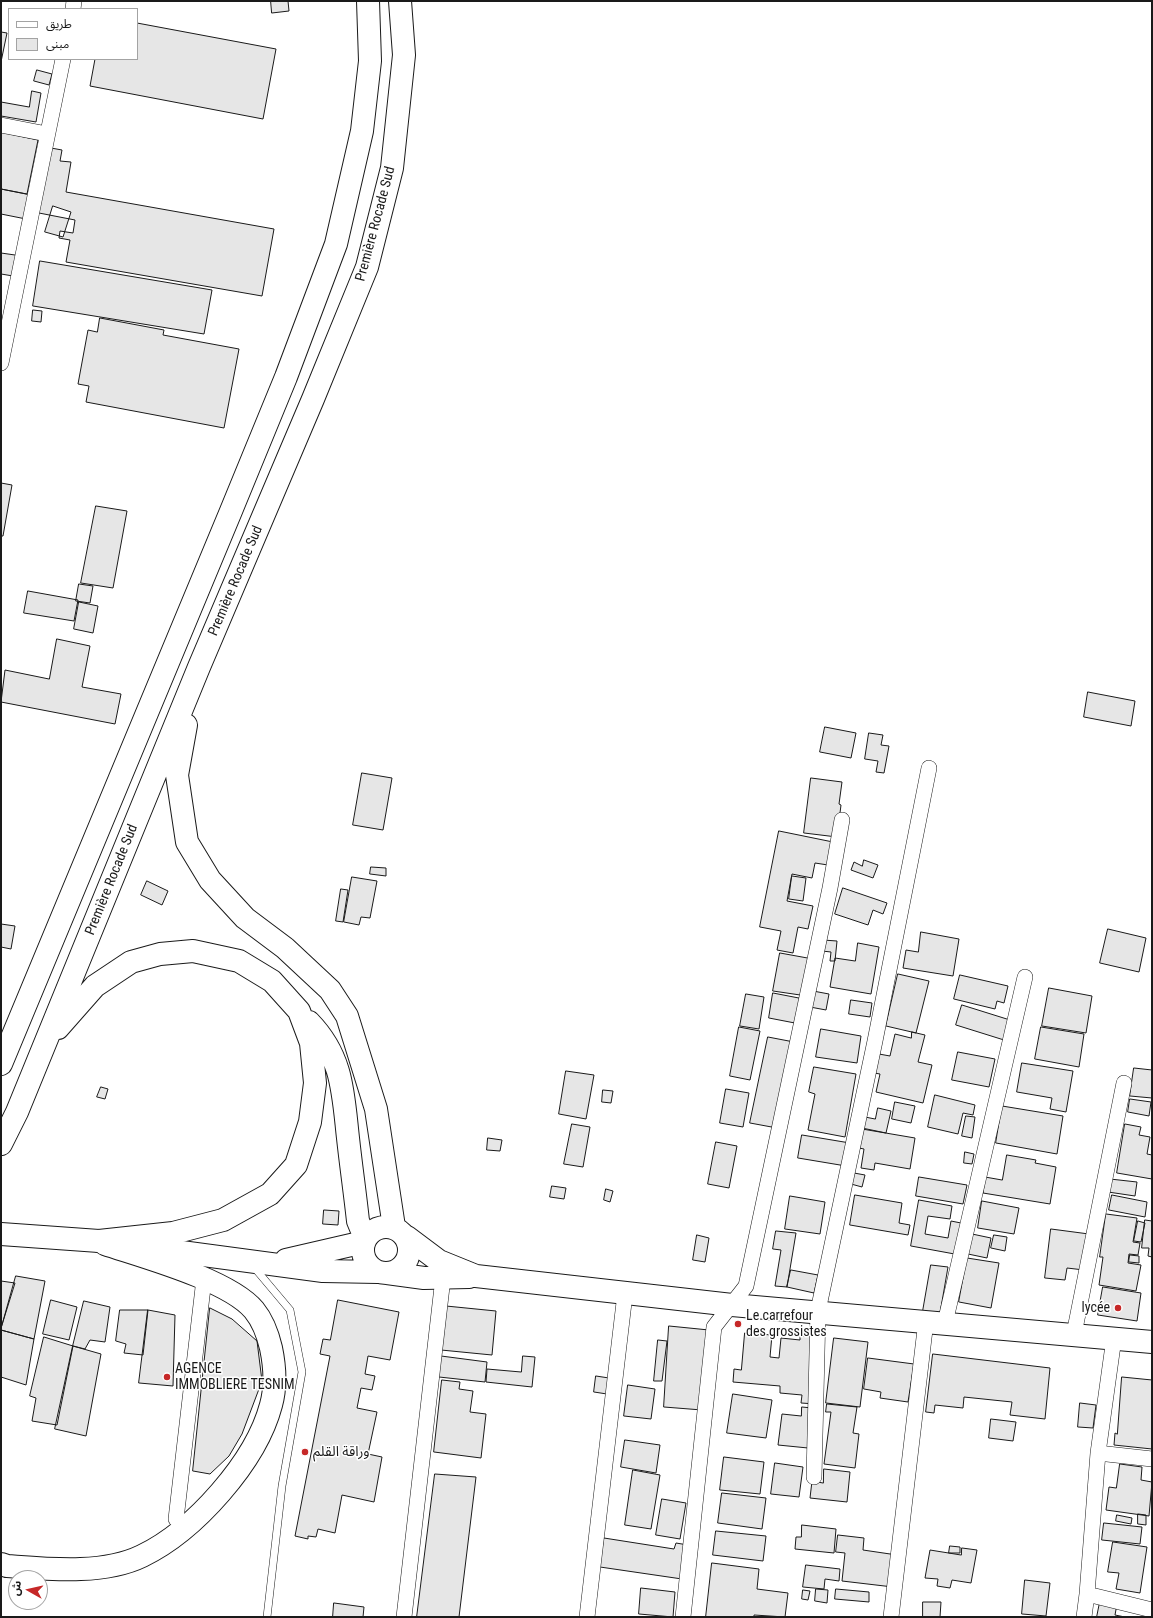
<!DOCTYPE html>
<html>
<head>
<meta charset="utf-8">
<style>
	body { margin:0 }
	#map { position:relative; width:1153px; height:1618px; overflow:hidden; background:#fff; font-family:"Roboto Condensed","Noto Sans Arabic",sans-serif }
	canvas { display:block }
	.frame { position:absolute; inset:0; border:2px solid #1a1a1a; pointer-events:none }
	.legend { position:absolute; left:8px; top:8px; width:130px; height:52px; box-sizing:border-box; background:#fff; border:1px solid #a3a3a3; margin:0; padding:5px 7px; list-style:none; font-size:12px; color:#1a1a1a }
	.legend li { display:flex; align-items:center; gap:8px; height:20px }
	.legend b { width:20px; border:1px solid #a3a3a3 }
	.north { position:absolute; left:8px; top:1570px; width:40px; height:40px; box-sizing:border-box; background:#fff; border:1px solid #a3a3a3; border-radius:50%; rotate:278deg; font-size:11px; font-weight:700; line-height:16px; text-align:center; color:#1a1a1a }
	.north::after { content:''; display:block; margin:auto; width:14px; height:18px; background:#c62828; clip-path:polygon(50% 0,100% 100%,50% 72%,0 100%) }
</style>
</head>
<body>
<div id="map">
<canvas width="1153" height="1618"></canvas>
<div class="frame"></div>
<ul class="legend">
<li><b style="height:5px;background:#fff"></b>طريق</li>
<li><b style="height:11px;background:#e6e6e6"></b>مبنى</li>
</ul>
<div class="north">ش</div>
</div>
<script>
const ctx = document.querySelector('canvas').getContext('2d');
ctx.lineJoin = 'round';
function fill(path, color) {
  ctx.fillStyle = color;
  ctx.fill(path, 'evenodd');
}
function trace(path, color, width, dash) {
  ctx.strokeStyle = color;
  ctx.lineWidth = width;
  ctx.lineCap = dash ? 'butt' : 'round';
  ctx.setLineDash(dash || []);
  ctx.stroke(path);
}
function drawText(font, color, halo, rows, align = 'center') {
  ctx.font = font + ' "Roboto Condensed","Noto Sans Arabic",sans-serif';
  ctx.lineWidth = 3;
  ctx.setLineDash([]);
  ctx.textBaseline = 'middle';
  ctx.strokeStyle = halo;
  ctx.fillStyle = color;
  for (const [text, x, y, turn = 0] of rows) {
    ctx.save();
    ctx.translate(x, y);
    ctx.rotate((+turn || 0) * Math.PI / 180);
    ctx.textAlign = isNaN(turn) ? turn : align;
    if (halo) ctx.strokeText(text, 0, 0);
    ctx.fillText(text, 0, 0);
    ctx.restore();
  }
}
const building = new Path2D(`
	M 271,1 L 288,1 L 289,11 L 272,13 Z
	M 137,23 L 276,49 L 263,119 L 90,86 L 95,59 L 137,59 Z
	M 1,32 L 7,33 L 1,62 Z
	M 37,70 L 52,74 L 49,85 L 34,81 Z
	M 32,91 L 41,93 L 36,122 L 1,116 L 1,102 L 29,107 Z
	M 1,132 L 38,140 L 27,194 L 1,189 Z
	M 51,148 L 62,150 L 60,161 L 71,162 L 66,192 L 274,229 L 262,296 L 66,262 L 70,240 L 59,238 L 60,231 L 73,233 L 75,220 L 39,213 Z
	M 1,189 L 31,195 L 26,219 L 1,214 Z
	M 53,206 L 71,212 L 63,237 L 45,232 Z
	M 1,253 L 22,256 L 19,277 L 1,274 Z
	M 40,261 L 212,290 L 204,334 L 33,306 Z
	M 33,310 L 42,311 L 41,322 L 32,321 Z
	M 100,318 L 164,330 L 163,335 L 239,349 L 224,428 L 86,402 L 89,386 L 78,384 L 88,330 L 97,332 Z
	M 1,483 L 12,485 L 3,536 L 1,536 Z
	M 96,506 L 127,511 L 113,588 L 81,583 Z
	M 79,584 L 93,586 L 90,603 L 76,601 Z
	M 28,591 L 78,600 L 74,621 L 24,613 Z
	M 79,602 L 98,606 L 93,633 L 74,629 Z
	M 57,639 L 90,646 L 82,687 L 121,694 L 115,724 L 1,702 L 5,670 L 49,679 Z
	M 1088,692 L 1135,701 L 1131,726 L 1084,717 Z
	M 825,727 L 856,733 L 851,758 L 820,752 Z
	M 869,733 L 883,735 L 881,745 L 889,746 L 884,773 L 876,772 L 878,761 L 865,759 Z
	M 362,773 L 392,778 L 383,830 L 353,825 Z
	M 811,778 L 842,782 L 839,804 L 841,805 L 837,837 L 804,833 Z
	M 779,831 L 833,842 L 828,865 L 815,863 L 812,878 L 792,874 L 787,901 L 813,906 L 808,929 L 798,927 L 793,953 L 777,950 L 781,931 L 760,927 Z
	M 864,860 L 878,865 L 873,878 L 851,870 L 854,862 L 862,866 Z
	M 371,867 L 386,868 L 386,876 L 370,874 Z
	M 792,876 L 806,878 L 803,901 L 789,899 Z
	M 352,877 L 377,881 L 370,918 L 361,917 L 359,925 L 344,922 Z
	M 147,881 L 168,891 L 162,905 L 141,895 Z
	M 843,888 L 887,903 L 883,914 L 873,910 L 868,925 L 835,914 Z
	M 341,889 L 348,890 L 343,922 L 336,921 Z
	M 1,924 L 15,926 L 11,949 L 1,947 Z
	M 1108,929 L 1146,938 L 1139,972 L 1100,963 Z
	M 921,932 L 959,939 L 953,976 L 903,968 L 906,950 L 918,952 Z
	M 823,940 L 837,941 L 835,961 L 830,961 L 831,952 L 822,951 Z
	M 858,943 L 879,947 L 871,994 L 830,987 L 835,958 L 855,961 Z
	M 780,953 L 813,959 L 807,996 L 773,991 Z
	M 898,974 L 929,981 L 916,1033 L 886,1026 Z
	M 960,975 L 1008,986 L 1004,1003 L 997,1001 L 995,1009 L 954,999 Z
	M 1049,988 L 1092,996 L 1086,1033 L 1042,1026 Z
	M 813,991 L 829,994 L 826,1010 L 810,1007 Z
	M 773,993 L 804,999 L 800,1024 L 769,1018 Z
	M 746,994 L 764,997 L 759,1029 L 740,1026 Z
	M 851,1000 L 872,1003 L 870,1017 L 849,1014 Z
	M 962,1005 L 1010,1020 L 1004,1040 L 956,1025 Z
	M 739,1027 L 760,1031 L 750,1080 L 730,1076 Z
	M 1041,1027 L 1084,1034 L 1079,1067 L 1035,1059 Z
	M 821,1029 L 861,1036 L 857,1063 L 816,1057 Z
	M 912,1032 L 925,1035 L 918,1062 L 932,1065 L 923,1103 L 876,1092 L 880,1074 L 874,1073 L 879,1054 L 890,1056 L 895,1034 L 911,1038 Z
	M 768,1037 L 794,1042 L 777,1128 L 750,1123 Z
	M 958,1052 L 995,1059 L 989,1087 L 952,1080 Z
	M 1022,1063 L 1073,1071 L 1066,1112 L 1050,1109 L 1052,1098 L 1017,1092 Z
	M 814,1067 L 856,1074 L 845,1137 L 808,1130 L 815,1094 L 809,1092 Z
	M 1134,1068 L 1152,1070 L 1152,1098 L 1130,1096 Z
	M 566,1071 L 594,1075 L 586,1119 L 559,1114 Z
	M 101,1087 L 108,1089 L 105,1099 L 97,1097 Z
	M 726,1089 L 749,1093 L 743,1127 L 720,1123 Z
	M 603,1090 L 613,1091 L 611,1103 L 602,1102 Z
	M 935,1095 L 975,1105 L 973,1115 L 963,1113 L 958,1134 L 928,1127 Z
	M 1130,1099 L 1151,1102 L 1149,1116 L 1128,1112 Z
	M 895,1102 L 915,1106 L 911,1123 L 892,1119 Z
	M 1002,1106 L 1063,1116 L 1057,1154 L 996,1143 Z
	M 878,1108 L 891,1111 L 886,1133 L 862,1128 L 865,1117 L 875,1119 Z
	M 966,1116 L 975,1117 L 972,1138 L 962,1136 Z
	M 572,1124 L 590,1127 L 583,1167 L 564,1164 Z
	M 1125,1124 L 1141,1127 L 1139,1135 L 1150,1137 L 1147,1154 L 1152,1155 L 1152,1179 L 1117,1173 Z
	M 862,1129 L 915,1138 L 910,1169 L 875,1163 L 874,1170 L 861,1168 L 864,1149 L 859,1148 Z
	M 802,1135 L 850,1143 L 846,1166 L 798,1158 Z
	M 488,1138 L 502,1140 L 500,1151 L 487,1150 Z
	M 716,1142 L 737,1146 L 729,1188 L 708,1184 Z
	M 965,1152 L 974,1154 L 972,1164 L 964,1163 Z
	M 1007,1155 L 1036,1160 L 1035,1163 L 1056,1167 L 1050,1204 L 983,1193 L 985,1177 L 1002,1180 Z
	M 854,1173 L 865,1175 L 862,1187 L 851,1184 Z
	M 919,1177 L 967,1185 L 963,1204 L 916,1196 Z
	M 1110,1179 L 1137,1182 L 1135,1196 L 1108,1192 Z
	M 552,1186 L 566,1188 L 564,1199 L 550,1197 Z
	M 606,1189 L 613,1191 L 610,1202 L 604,1200 Z
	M 855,1195 L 902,1203 L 899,1223 L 910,1225 L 908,1235 L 850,1225 Z
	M 1112,1195 L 1147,1202 L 1145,1217 L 1109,1210 Z
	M 790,1196 L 825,1202 L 820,1234 L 785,1229 Z
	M 919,1200 L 952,1206 L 950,1219 L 928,1216 L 925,1234 L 948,1238 L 951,1221 L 966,1224 L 960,1255 L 911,1246 Z
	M 982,1201 L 1019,1208 L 1014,1234 L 978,1228 Z
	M 324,1210 L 339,1211 L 338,1225 L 323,1224 Z
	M 1106,1214 L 1137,1218 L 1133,1242 L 1140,1243 L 1138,1255 L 1129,1254 L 1128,1263 L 1141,1265 L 1136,1291 L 1099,1285 L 1103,1257 L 1100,1257 Z
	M 1145,1220 L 1152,1221 L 1152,1257 L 1148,1256 L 1149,1248 L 1142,1248 Z
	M 1138,1221 L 1145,1223 L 1141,1242 L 1134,1241 Z
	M 1051,1229 L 1089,1234 L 1084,1270 L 1067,1268 L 1065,1280 L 1045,1278 Z
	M 776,1231 L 796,1233 L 787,1287 L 775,1286 L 781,1250 L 773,1249 Z
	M 972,1234 L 991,1238 L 987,1258 L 968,1254 Z
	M 697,1235 L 709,1238 L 705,1262 L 693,1260 Z
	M 994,1235 L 1007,1237 L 1005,1251 L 991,1248 Z
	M 1130,1255 L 1139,1256 L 1139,1263 L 1129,1262 Z
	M 967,1258 L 999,1263 L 991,1308 L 959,1302 Z
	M 931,1265 L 948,1267 L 940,1313 L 923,1311 Z
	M 791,1270 L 818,1275 L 814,1293 L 787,1287 Z
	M 16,1276 L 45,1281 L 34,1339 L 1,1330 Z
	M 1,1281 L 15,1283 L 1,1328 Z
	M 1103,1287 L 1141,1293 L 1137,1321 L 1098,1315 Z
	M 51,1300 L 77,1307 L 69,1340 L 43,1334 Z
	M 338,1300 L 399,1312 L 390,1360 L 368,1356 L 365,1374 L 375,1376 L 372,1390 L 361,1388 L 357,1408 L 377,1412 L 368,1454 L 382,1457 L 374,1502 L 342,1495 L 335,1533 L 318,1529 L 316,1537 L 308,1536 L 308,1539 L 295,1536 L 330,1356 L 320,1354 L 323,1339 L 330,1340 Z
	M 84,1301 L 110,1307 L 105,1342 L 90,1340 L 85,1349 L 73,1346 Z
	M 446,1306 L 496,1311 L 492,1355 L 441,1350 Z
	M 210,1308 L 232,1319 L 257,1341 L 262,1381 L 242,1434 L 229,1456 L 210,1474 L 193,1471 Z
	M 120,1310 L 148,1310 L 143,1355 L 124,1353 L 126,1344 L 116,1341 Z
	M 148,1310 L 175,1315 L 173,1386 L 139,1383 Z
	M 669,1326 L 709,1330 L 702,1410 L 664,1407 Z
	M 1,1330 L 34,1339 L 26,1385 L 1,1377 Z
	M 745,1333 L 772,1335 L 770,1357 L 779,1358 L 781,1338 L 800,1340 L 800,1336 L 822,1337 L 816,1404 L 801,1403 L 802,1395 L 780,1393 L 780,1386 L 733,1382 L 734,1369 L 741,1370 Z
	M 44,1337 L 73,1346 L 57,1425 L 32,1421 L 36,1398 L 30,1396 Z
	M 834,1338 L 868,1342 L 860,1407 L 826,1403 Z
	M 658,1340 L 667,1341 L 662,1381 L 654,1381 Z
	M 73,1346 L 101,1354 L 86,1436 L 55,1429 Z
	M 933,1354 L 1050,1368 L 1045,1419 L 1010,1415 L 1012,1402 L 964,1397 L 963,1408 L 935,1405 L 934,1413 L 926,1412 Z
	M 441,1356 L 487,1362 L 485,1382 L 439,1377 Z
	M 523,1356 L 535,1357 L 532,1387 L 486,1382 L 487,1369 L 521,1372 Z
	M 868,1358 L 914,1364 L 908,1402 L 880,1398 L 881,1392 L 864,1389 Z
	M 596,1376 L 609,1378 L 607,1394 L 594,1392 Z
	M 1122,1377 L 1152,1380 L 1152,1449 L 1114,1445 L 1115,1433 L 1117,1434 Z
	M 442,1380 L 460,1382 L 459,1389 L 473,1391 L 470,1412 L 486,1414 L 481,1458 L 434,1452 Z
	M 628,1385 L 655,1389 L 651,1419 L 624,1416 Z
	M 733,1394 L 772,1400 L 766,1438 L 727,1433 Z
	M 1080,1403 L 1096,1405 L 1093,1428 L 1078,1427 Z
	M 827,1404 L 857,1407 L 853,1433 L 859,1434 L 855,1468 L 824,1464 L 831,1412 L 826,1412 Z
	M 802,1407 L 812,1408 L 808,1448 L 778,1445 L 782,1414 L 801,1416 Z
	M 991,1419 L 1016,1422 L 1013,1441 L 989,1438 Z
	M 625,1440 L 660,1445 L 656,1473 L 621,1467 Z
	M 724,1457 L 764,1462 L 760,1494 L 720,1490 Z
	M 775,1463 L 803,1467 L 799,1497 L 771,1494 Z
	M 1120,1464 L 1142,1467 L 1141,1480 L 1152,1482 L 1149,1516 L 1106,1510 L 1109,1487 L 1116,1488 Z
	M 824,1469 L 850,1472 L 847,1502 L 810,1498 L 812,1481 L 823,1483 Z
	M 633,1470 L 660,1475 L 651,1529 L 625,1525 Z
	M 435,1474 L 476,1477 L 459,1617 L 417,1617 Z
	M 722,1493 L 766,1498 L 762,1529 L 718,1523 Z
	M 662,1499 L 686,1503 L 680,1539 L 656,1535 Z
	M 1138,1514 L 1146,1515 L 1146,1525 L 1138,1524 Z
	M 1117,1515 L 1132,1518 L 1131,1524 L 1116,1521 Z
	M 1104,1523 L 1142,1527 L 1140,1544 L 1102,1540 Z
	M 802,1525 L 836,1529 L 834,1553 L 795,1549 L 796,1537 L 801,1537 Z
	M 716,1531 L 766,1536 L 763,1561 L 713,1555 Z
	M 838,1535 L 864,1538 L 863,1550 L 897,1555 L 893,1587 L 842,1581 L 845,1553 L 836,1552 Z
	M 604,1538 L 674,1549 L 676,1543 L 688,1545 L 682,1579 L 600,1567 Z
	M 1113,1542 L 1147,1547 L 1140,1593 L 1116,1589 L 1119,1573 L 1108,1572 Z
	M 950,1546 L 960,1547 L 960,1553 L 949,1553 Z
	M 962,1548 L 977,1550 L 971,1583 L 952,1580 L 950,1588 L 937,1586 L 938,1579 L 925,1578 L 930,1550 L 961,1555 Z
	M 712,1563 L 759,1569 L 757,1589 L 788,1593 L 785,1617 L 754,1615 L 754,1617 L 706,1617 Z
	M 806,1565 L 840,1569 L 839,1581 L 825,1579 L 824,1589 L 803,1587 Z
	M 1025,1580 L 1050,1583 L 1046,1616 L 1022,1614 Z
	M 641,1588 L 675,1592 L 673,1617 L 639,1614 Z
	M 816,1589 L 828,1590 L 827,1603 L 815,1601 Z
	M 836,1589 L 869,1592 L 869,1602 L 835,1599 Z
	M 803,1590 L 810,1591 L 808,1600 L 802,1599 Z
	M 923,1602 L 941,1602 L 940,1617 L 923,1617 Z
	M 1100,1602 L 1117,1604 L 1115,1615 L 1125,1617 L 1097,1617 Z
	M 334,1603 L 364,1607 L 363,1617 L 333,1617 Z`);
const service = new Path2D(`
	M 253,1266 L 290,1310 L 302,1372 L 282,1486 L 267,1617`);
const minor = new Path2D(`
	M 73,9 L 74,1
	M 1,125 L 47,134
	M 1,363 L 63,59
	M 945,1323 L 1025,977
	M 1074,1334 L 1124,1083
	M 1098,1453 L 1152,1459
	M 814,1477 L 818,1311 L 875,1041 L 929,768
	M 176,1519 L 204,1279
	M 1087,1594 L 1152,1610
	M 404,1617 L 443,1278
	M 587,1617 L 625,1294
	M 683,1617 L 714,1327 L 746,1286 L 830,888 L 842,820
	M 891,1617 L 926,1321
	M 1084,1617 L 1087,1594 L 1098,1453 L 1114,1338`);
const primary = new Path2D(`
	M363 1250a23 23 0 1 1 46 0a23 23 0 1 1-46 0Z
	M 1,1234 L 99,1241 L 323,1271 L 378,1272
	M 407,1237 L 439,1261 L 476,1276 L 732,1305 L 1152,1342
	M 286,1260 L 364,1242
	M 387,1273 L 424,1278 L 469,1277`);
const motorway = new Path2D(`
	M 186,725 L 177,775 L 187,842 L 210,880 L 245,918 L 285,948 L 330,990 L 347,1016 L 376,1109 L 394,1227
	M 309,1022 C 343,1057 343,1093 348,1138 C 351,1166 355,1193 358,1221 L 365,1238
	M 58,1028 L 95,986 L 131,962 L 160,954 L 193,951 L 239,961 L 272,981 L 299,1011 L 311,1043 L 315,1083 L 310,1122 L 296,1165 L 270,1194 L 223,1220 L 173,1233 L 99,1241
	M 1,1064 L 231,511 L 286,377 L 336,244 L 362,131 L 370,61 L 368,1
	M 1,1144 L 17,1112 L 199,667 L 313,399 L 367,267 L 392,168 L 404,55 L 400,1
	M 1,1564 L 7,1566 C 48,1569 103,1575 142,1556 C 194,1531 256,1462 271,1405 C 276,1387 275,1367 271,1348 C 268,1335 263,1321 254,1310 C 229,1280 144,1257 105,1244`);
const markers = [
	[1118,1308,4,"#c62828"],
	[738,1324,4,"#c62828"],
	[167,1377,4,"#c62828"],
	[305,1452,4,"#c62828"]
];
const streetNames = [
	["Première Rocade Sud",376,224,-75],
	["Première Rocade Sud",236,581,-67],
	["Première Rocade Sud",112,880,-68]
];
const poiNames = [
	["lycée",1110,1308,"right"],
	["Le carrefour",746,1316],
	["des grossistes",746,1332],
	["AGENCE",175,1369],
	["IMMOBLIERE TESNIM",175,1385],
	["وراقة القلم",313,1452]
];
fill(building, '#e6e6e6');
trace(building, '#1a1a1a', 1);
trace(service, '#1a1a1a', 8);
trace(minor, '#1a1a1a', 16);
trace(primary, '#1a1a1a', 24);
trace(motorway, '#1a1a1a', 24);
trace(service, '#fff', 7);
trace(minor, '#fff', 15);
trace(primary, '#fff', 22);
trace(motorway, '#fff', 22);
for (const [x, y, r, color] of markers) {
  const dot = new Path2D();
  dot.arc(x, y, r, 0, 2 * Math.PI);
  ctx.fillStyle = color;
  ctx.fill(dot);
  trace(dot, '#fff', 1.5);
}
drawText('14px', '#1a1a1a', '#fff', streetNames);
drawText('14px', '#1a1a1a', '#fff', poiNames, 'left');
</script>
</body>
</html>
